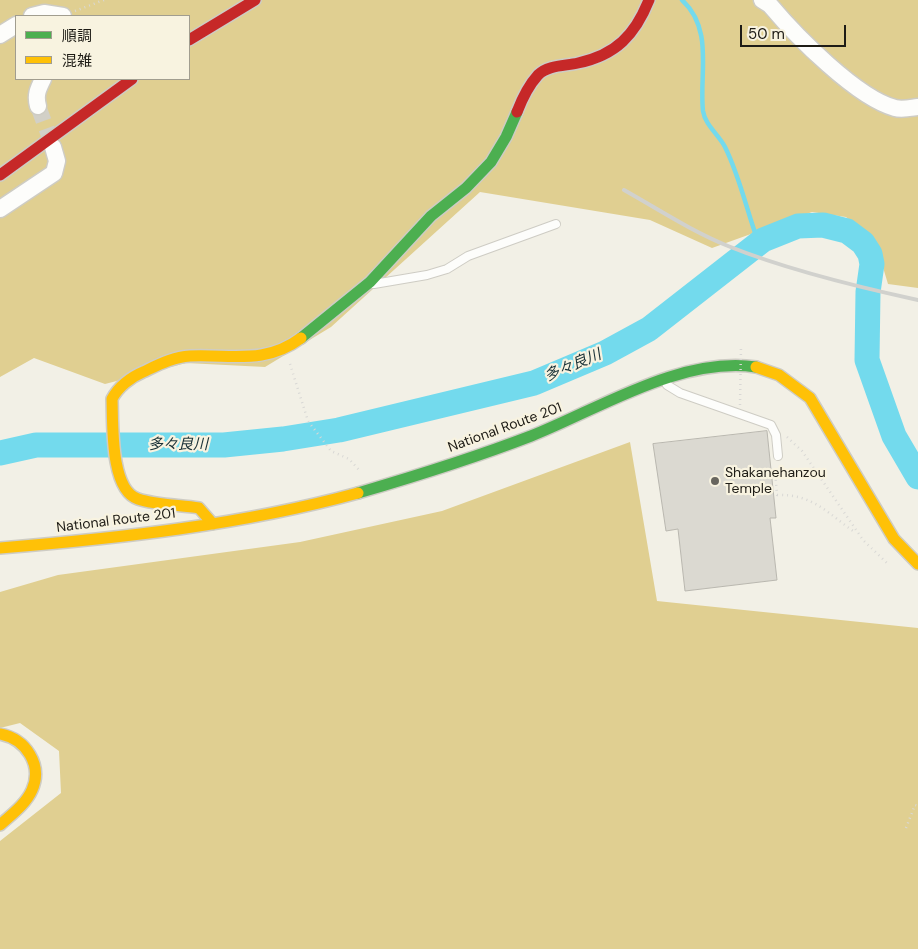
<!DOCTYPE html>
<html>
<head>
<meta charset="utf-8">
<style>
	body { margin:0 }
	#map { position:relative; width:918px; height:949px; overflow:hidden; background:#f2f0e6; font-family:"DM Sans","Noto Sans JP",sans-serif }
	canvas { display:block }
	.legend { position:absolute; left:15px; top:15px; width:175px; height:65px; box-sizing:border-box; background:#f8f3e0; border:1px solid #a19d8f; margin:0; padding:6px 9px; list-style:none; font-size:15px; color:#1e1c16 }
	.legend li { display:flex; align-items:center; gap:10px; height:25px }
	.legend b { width:25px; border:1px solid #a19d8f }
	.scale { position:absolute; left:740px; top:25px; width:106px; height:22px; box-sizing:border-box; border:2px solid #1e1c16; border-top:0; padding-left:6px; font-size:15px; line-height:18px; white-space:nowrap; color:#1e1c16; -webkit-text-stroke:4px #f8f3e0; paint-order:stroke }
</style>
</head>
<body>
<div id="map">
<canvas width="918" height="949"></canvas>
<ul class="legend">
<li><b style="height:6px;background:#4caf50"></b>順調</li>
<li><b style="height:6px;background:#ffc107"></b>混雑</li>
</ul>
<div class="scale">50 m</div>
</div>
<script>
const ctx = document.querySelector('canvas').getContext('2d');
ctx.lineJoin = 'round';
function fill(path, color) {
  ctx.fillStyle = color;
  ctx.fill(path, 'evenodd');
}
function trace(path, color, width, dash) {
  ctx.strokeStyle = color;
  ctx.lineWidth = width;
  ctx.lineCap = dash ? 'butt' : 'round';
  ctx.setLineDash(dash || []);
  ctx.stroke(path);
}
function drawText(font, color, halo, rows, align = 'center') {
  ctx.font = font + ' "DM Sans","Noto Sans JP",sans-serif';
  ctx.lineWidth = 4.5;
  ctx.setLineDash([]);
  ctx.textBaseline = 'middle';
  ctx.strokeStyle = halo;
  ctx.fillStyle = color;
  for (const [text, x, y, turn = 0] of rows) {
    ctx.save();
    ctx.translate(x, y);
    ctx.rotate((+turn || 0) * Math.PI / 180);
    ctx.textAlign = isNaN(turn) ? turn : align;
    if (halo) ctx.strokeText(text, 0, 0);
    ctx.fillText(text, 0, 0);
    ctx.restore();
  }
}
const forest = new Path2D(`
	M 0,0 L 918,0 L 918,288 L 888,284 L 876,244 L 846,217 L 812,212 L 712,248 L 650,220 L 480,192 L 331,327 L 265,367 L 186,363 L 105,384 L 34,358 L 0,377 ZM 16,16 L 189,16 L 189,79 L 16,79 Z
	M 630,442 L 657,601 L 918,628 L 918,949 L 0,949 L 0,841 L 61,793 L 59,751 L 20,723 L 0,728 L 0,592 L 58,575 L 300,542 L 442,511 Z`);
const stream = new Path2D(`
	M 682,0 C 714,29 699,74 703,111 C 705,125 719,135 725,147 C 740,177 747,212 759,244`);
const river = new Path2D(`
	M 0,453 L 36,445 L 224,445 L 283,439 L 339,430 L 534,383 L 605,353 L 649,329 L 763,240 L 798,226 L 823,225 L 847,231 L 863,243 L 870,254 L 872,264 L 868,292 L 867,360 L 894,436 L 918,477`);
const building = new Path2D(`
	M 767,431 L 776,518 L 770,518 L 777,580 L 685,591 L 678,529 L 666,531 L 653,444 Z`);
const streetTunnel = new Path2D(`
	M 38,106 L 53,146`);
const path = new Path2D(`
	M 75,11 L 104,0
	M 290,364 L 308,421 L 331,451 L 349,459 L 360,471
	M 787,437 L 802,451 L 863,540 L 889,565
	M 765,470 L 775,470 L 777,495 C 814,494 828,514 856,533
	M 906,828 L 915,805 L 918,806`);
const lane = new Path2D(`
	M 374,284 L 427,275 L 447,269 L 468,256 L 556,224
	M 667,385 L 680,393 L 771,425 L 776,435 L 778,456`);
const street = new Path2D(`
	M 762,0 L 770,5 C 796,36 857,98 895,108 C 902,110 910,108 918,107
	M 32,16 L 44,13 L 63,16
	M 0,35 L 16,25
	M 38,106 C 35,95 38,89 43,79
	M 0,209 L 54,173 L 57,161 L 53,147`);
const fast = new Path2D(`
	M 301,338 L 370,282 L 431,216 L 466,188 L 491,162 L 506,137 L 517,112
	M 358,493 C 416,476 474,458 531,436 C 599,409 681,356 756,367`);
const slow = new Path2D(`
	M 756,367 L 779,375 L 810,398 L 894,539 L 918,564
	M 213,524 L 199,508 C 180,505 156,505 138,499 C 110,490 113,423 112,399 C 118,387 131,377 143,372 C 158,365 173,357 190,356 C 231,354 265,365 301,338
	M 0,548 C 121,538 241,525 358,493
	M 0,734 C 26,739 43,765 32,790 C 26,804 11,815 0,825`);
const jam = new Path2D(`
	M 189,40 L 255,0
	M 517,112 C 522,99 528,86 538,75 C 548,65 565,66 578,63 C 616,55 635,35 649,0
	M 0,175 L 132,79`);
const rail = new Path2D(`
	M 624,190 C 658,209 691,231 728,246 C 785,269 858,287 918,300`);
const pathBridge = new Path2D(`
	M 740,405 L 741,347`);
const markers = [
	[715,481,5,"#68665f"]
];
const streetNames = [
	["National Route 201",505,428,-20],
	["National Route 201",116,521,-7]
];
const poiNames = [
	["Shakanehanzou",725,473],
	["Temple",725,489]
];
const waterNames = [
	["多々良川",573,366,-23],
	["多々良川",178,445]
];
fill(forest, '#e0cf91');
trace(stream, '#73daed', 4.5);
trace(river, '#73daed', 25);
fill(building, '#dbd9d1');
trace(building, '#b9b7af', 1);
trace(streetTunnel, '#d2d0c7', 16, [16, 8]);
trace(lane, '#ceccc4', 10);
trace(street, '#ceccc4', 19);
trace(fast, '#ceccc4', 14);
trace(slow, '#ceccc4', 14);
trace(jam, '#ceccc4', 14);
trace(path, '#d9d8d5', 2.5, [1, 4]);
trace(lane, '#fdfdfb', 8);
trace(street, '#fdfdfb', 16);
trace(fast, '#4caf50', 11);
trace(slow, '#ffc107', 11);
trace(jam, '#c62828', 11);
trace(rail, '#d1d1cd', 4);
trace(pathBridge, '#d9d8d5', 2.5, [1, 4]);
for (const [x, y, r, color] of markers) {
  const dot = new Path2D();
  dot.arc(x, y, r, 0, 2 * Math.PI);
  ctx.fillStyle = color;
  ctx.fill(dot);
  trace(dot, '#f8f3e0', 2);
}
drawText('14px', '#1e1c16', '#f8f3e0', streetNames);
drawText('14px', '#1e1c16', '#f8f3e0', poiNames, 'left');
drawText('italic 15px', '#183036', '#f8f3e0', waterNames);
</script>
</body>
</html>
